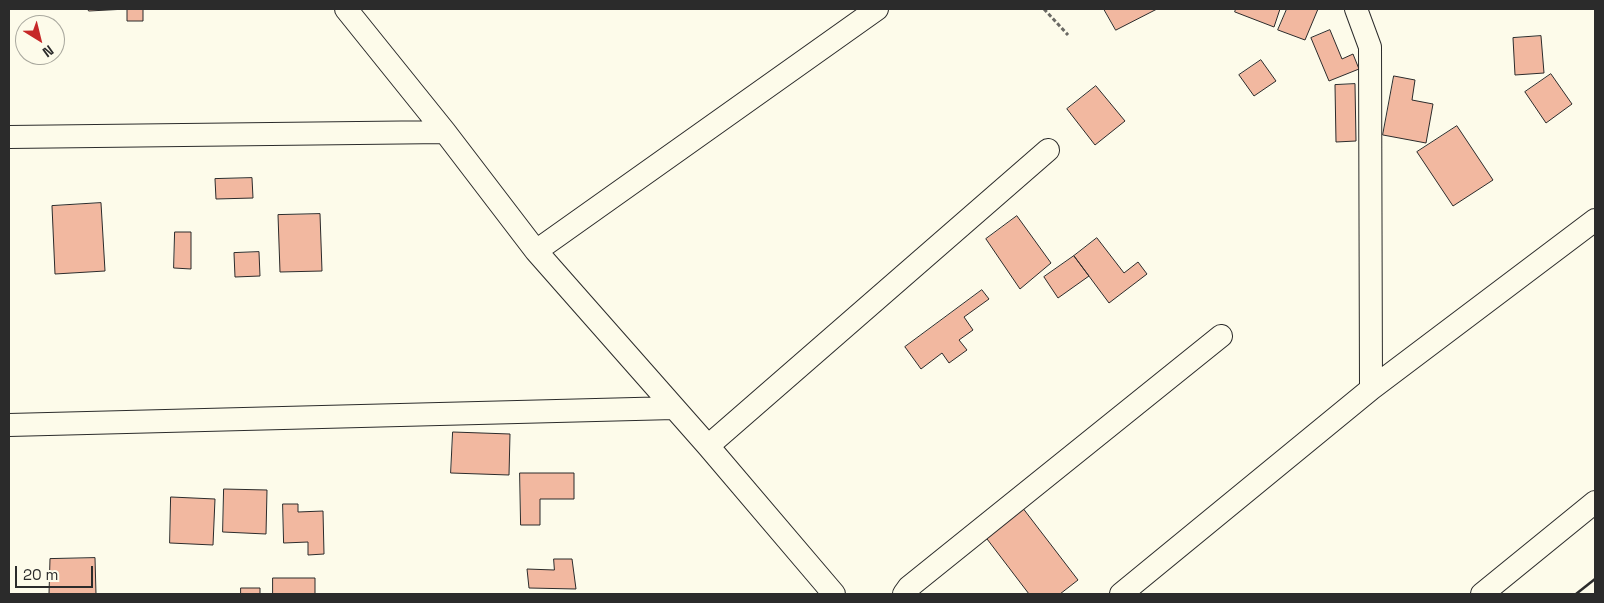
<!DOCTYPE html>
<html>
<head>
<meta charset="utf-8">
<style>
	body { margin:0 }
	#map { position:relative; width:1604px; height:603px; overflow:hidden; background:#fdfbea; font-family:"Space Grotesk",sans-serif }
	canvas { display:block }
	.frame { position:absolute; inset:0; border:10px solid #2b2b2b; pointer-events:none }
	.north { position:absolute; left:15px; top:15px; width:50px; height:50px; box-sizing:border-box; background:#fdfbea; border:1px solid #a9a89e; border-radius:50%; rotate:144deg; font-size:14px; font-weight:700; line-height:20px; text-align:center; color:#2b2b2b }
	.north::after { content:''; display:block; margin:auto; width:18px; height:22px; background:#c62828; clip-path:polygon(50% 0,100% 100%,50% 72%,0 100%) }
	.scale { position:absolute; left:15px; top:566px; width:78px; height:22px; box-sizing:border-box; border:2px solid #2b2b2b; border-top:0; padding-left:6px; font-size:15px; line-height:18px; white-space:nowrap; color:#2b2b2b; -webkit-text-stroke:4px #fdfbea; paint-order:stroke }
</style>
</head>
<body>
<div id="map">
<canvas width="1604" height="603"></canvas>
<div class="frame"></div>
<div class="north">N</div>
<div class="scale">20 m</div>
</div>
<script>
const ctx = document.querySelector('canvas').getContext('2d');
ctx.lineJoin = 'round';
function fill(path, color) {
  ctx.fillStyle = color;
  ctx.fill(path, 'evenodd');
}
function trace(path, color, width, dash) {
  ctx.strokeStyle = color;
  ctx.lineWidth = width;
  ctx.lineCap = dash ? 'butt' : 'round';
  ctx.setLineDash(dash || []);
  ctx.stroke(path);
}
const building = new Path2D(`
	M 88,9 L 143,9 L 143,21 L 127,21 L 127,9 L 89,11 Z
	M 1104,9 L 1157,9 L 1116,30 Z
	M 1236,9 L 1280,9 L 1274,27 L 1235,12 Z
	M 1287,9 L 1318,9 L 1305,40 L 1278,30 Z
	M 1330,30 L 1342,59 L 1353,54 L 1359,69 L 1329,81 L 1311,38 Z
	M 1541,36 L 1544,73 L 1515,75 L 1513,38 Z
	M 1261,60 L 1276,81 L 1254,96 L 1239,75 Z
	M 1551,74 L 1572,104 L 1546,123 L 1525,92 Z
	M 1394,76 L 1415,80 L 1412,100 L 1433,104 L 1426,143 L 1383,135 Z
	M 1355,84 L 1356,141 L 1336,142 L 1335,85 Z
	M 1096,86 L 1125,121 L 1095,145 L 1067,109 Z
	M 1457,126 L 1493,180 L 1453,206 L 1417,152 Z
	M 252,178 L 253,198 L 216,199 L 215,179 Z
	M 101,203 L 105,271 L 55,274 L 52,206 Z
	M 320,214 L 322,271 L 280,272 L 278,215 Z
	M 1017,216 L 1051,263 L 1020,289 L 986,239 Z
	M 175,232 L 191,232 L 191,269 L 174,268 Z
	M 1097,238 L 1124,273 L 1138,262 L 1147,274 L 1109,303 L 1074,256 Z
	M 259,252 L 260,276 L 235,277 L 234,253 Z
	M 1074,256 L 1089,276 L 1058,298 L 1044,277 Z
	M 982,290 L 989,299 L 964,317 L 973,330 L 959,340 L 967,350 L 949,363 L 942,353 L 921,369 L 905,347 Z
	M 453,432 L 510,434 L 509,475 L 451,473 Z
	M 520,473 L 574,473 L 574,499 L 540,499 L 540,525 L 521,525 Z
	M 224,489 L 267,490 L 266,534 L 223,532 Z
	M 171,497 L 215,499 L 213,545 L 170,543 Z
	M 283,504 L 298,504 L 298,512 L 323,511 L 324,554 L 308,555 L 308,542 L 284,543 Z
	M 1022,507 L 1078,580 L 1060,594 L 1029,594 L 984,535 Z
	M 95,558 L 96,594 L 49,594 L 50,559 Z
	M 554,559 L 572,559 L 576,589 L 529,588 L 527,569 L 554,570 Z
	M 273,578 L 315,578 L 315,594 L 273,594 Z
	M 241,588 L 260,588 L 260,594 L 241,594 Z`);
const path = new Path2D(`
	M 1044,9 L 1068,35`);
const minor = new Path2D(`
	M 346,9 L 445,132 L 536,251 L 708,446 L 834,594
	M 1356,9 L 1370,47 L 1371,389
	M 9,137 L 445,132
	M 536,251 L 877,9
	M 9,425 L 674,408
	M 708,446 L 1048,150
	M 904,594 L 909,587 L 1221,336
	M 1121,594 L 1371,389 L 1595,220
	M 1482,594 L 1595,502`);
const wall = new Path2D(`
	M 1576,594 L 1595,579`);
fill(building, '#f2b8a0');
trace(building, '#2b2b2b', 1);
trace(minor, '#2b2b2b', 24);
trace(path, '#6a6964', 3, [4, 2.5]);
trace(minor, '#fdfbea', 22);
trace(wall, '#2b2b2b', 2.5);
</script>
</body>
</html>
